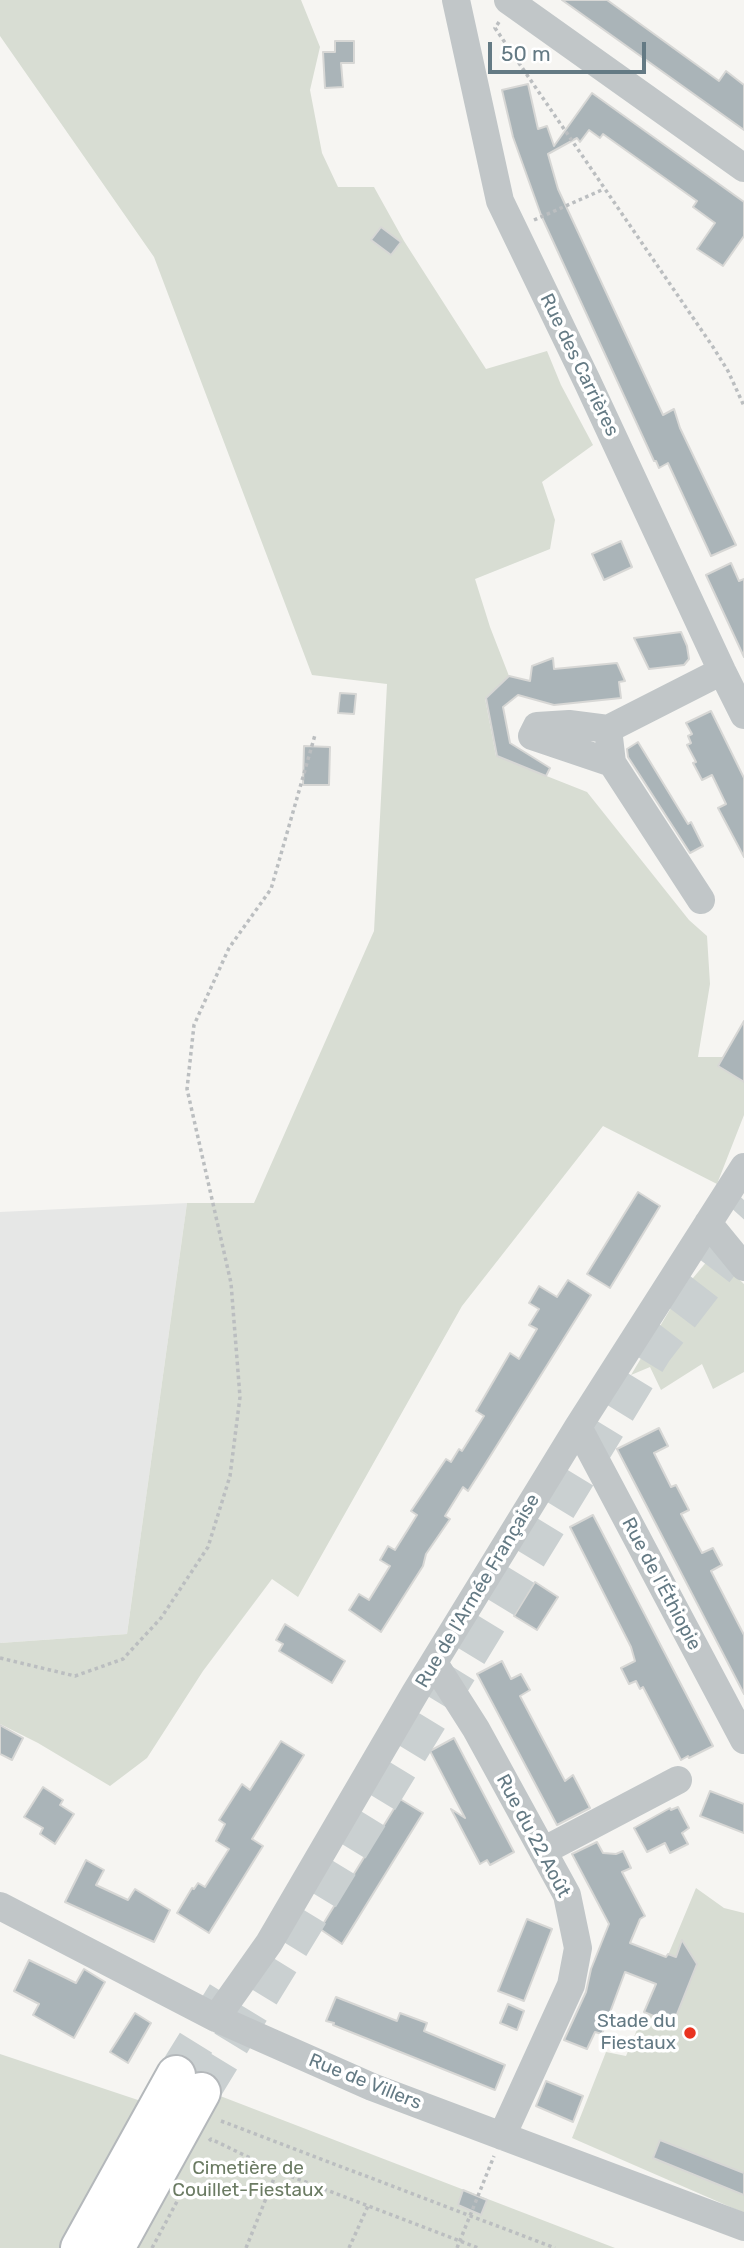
<!DOCTYPE html>
<html>
<head>
<meta charset="utf-8">
<style>
	body { margin:0 }
	#map { position:relative; width:744px; height:2248px; overflow:hidden; background:#f6f5f2; font-family:Rubik,sans-serif }
	canvas { display:block }
	.scale { position:absolute; left:488px; top:42px; width:158px; height:32px; box-sizing:border-box; border:4px solid #647a84; border-top:0; padding-left:9px; font-size:21px; line-height:24px; white-space:nowrap; color:#647a84; -webkit-text-stroke:5px #fff; paint-order:stroke }
</style>
</head>
<body>
<div id="map">
<canvas width="744" height="2248"></canvas>
<div class="scale">50 m</div>
</div>
<script>
const ctx = document.querySelector('canvas').getContext('2d');
ctx.lineJoin = 'round';
function fill(path, color) {
  ctx.fillStyle = color;
  ctx.fill(path, 'evenodd');
}
function trace(path, color, width, dash) {
  ctx.strokeStyle = color;
  ctx.lineWidth = width;
  ctx.lineCap = dash ? 'butt' : 'round';
  ctx.setLineDash(dash || []);
  ctx.stroke(path);
}
function drawText(font, color, halo, rows, align = 'center') {
  ctx.font = font + ' Rubik,sans-serif';
  ctx.lineWidth = 7;
  ctx.setLineDash([]);
  ctx.textBaseline = 'middle';
  ctx.strokeStyle = halo;
  ctx.fillStyle = color;
  for (const [text, x, y, turn = 0] of rows) {
    ctx.save();
    ctx.translate(x, y);
    ctx.rotate((+turn || 0) * Math.PI / 180);
    ctx.textAlign = isNaN(turn) ? turn : align;
    if (halo) ctx.strokeText(text, 0, 0);
    ctx.fillText(text, 0, 0);
    ctx.restore();
  }
}
const built = new Path2D(`
	M 187,1203 L 127,1634 L 0,1643 L 0,1212 Z`);
const green = new Path2D(`
	M 0,0 L 301,0 L 320,47 L 310,90 L 322,153 L 338,187 L 374,187 L 404,241 L 486,369 L 547,351 L 561,385 L 593,445 L 542,482 L 555,520 L 550,549 L 475,579 L 490,627 L 509,676 L 485,698 L 496,756 L 587,792 L 689,920 L 707,936 L 710,984 L 698,1057 L 722,1057 L 744,1071 L 744,1115 L 717,1184 L 603,1126 L 462,1306 L 298,1597 L 272,1579 L 203,1671 L 147,1758 L 110,1786 L 38,1743 L 0,1724 L 0,1643 L 127,1634 L 187,1203 L 254,1203 L 374,931 L 387,684 L 312,675 L 154,257 L 0,36 Z
	M 713,1254 L 744,1284 L 744,1372 L 713,1389 L 702,1364 L 661,1390 L 650,1367 L 631,1375 L 678,1296 Z
	M 696,1888 L 724,1908 L 744,1913 L 744,2213 L 572,2138 L 606,2052 L 626,2056 Z
	M 0,2054 L 150,2104 L 60,2248 L 0,2248 Z
	M 215,2094 L 615,2248 L 132,2248 Z`);
const building = new Path2D(`
	M 562,0 L 607,0 L 719,81 L 726,71 L 744,85 L 744,130 Z
	M 335,41 L 354,41 L 354,63 L 341,63 L 343,87 L 325,88 L 323,52 L 335,52 Z
	M 528,84 L 538,129 L 547,126 L 554,146 L 592,93 L 744,202 L 744,236 L 723,266 L 697,249 L 715,223 L 693,207 L 697,201 L 603,134 L 600,138 L 589,130 L 580,142 L 577,138 L 548,154 L 558,189 L 663,415 L 674,409 L 680,428 L 736,545 L 711,556 L 668,463 L 659,468 L 656,461 L 654,461 L 541,215 L 513,137 L 502,90 Z
	M 381,227 L 401,242 L 391,255 L 371,240 Z
	M 621,541 L 632,567 L 604,580 L 592,554 Z
	M 731,563 L 739,581 L 744,579 L 744,657 L 706,575 Z
	M 681,632 L 687,646 L 689,659 L 684,665 L 649,669 L 634,638 Z
	M 553,658 L 554,669 L 617,663 L 625,681 L 619,682 L 621,698 L 554,705 L 518,695 L 503,707 L 510,743 L 550,768 L 546,776 L 497,756 L 486,698 L 509,676 L 530,681 L 532,666 Z
	M 340,693 L 356,694 L 354,714 L 338,713 Z
	M 711,711 L 744,778 L 744,857 L 718,808 L 726,804 L 712,775 L 702,780 L 693,763 L 696,762 L 687,745 L 691,743 L 688,736 L 692,734 L 686,723 Z
	M 638,742 L 688,824 L 691,822 L 703,846 L 690,853 L 628,757 L 627,749 Z
	M 304,746 L 330,747 L 329,785 L 303,785 Z
	M 744,1021 L 744,1082 L 718,1066 Z
	M 638,1192 L 660,1206 L 610,1288 L 587,1274 Z
	M 568,1280 L 591,1295 L 484,1466 L 468,1491 L 463,1487 L 445,1516 L 450,1519 L 426,1554 L 423,1566 L 381,1632 L 349,1610 L 359,1594 L 369,1600 L 390,1566 L 380,1560 L 388,1546 L 395,1550 L 417,1515 L 411,1511 L 446,1459 L 451,1462 L 459,1449 L 462,1451 L 484,1416 L 476,1411 L 510,1353 L 519,1359 L 537,1329 L 529,1325 L 539,1309 L 529,1303 L 539,1286 L 557,1297 Z
	M 659,1428 L 668,1446 L 654,1453 L 671,1487 L 676,1485 L 689,1510 L 681,1514 L 702,1553 L 713,1548 L 722,1565 L 711,1571 L 744,1635 L 744,1694 L 617,1449 Z
	M 593,1515 L 713,1746 L 689,1758 L 688,1756 L 681,1760 L 643,1687 L 640,1689 L 636,1681 L 629,1684 L 621,1668 L 635,1661 L 631,1647 L 570,1527 Z
	M 535,1582 L 558,1597 L 537,1630 L 514,1616 Z
	M 285,1624 L 345,1661 L 332,1683 L 279,1651 L 283,1644 L 276,1640 Z
	M 502,1661 L 511,1679 L 521,1674 L 530,1690 L 520,1696 L 565,1781 L 573,1775 L 590,1808 L 557,1825 L 477,1674 Z
	M 0,1725 L 23,1738 L 12,1760 L 0,1754 Z
	M 454,1738 L 514,1852 L 490,1865 L 487,1860 L 480,1864 L 451,1809 L 465,1818 L 430,1751 Z
	M 281,1741 L 304,1755 L 252,1839 L 263,1846 L 209,1933 L 177,1913 L 192,1888 L 194,1889 L 198,1883 L 205,1887 L 229,1849 L 216,1841 L 225,1824 L 219,1820 L 242,1784 L 250,1790 Z
	M 43,1787 L 63,1800 L 60,1805 L 74,1814 L 55,1844 L 40,1834 L 43,1828 L 24,1817 Z
	M 710,1791 L 744,1804 L 744,1833 L 700,1816 Z
	M 400,1799 L 423,1813 L 342,1944 L 320,1929 Z
	M 678,1807 L 689,1828 L 682,1833 L 688,1844 L 670,1853 L 665,1843 L 647,1852 L 634,1828 L 670,1808 L 671,1810 Z
	M 597,1842 L 603,1853 L 616,1854 L 623,1851 L 631,1868 L 622,1872 L 645,1916 L 640,1919 L 630,1943 L 666,1957 L 668,1954 L 676,1957 L 682,1940 L 697,1964 L 673,2024 L 644,2012 L 656,1984 L 625,1972 L 602,2034 L 595,2032 L 587,2049 L 564,2040 L 586,1992 L 591,1969 L 609,1924 L 572,1854 Z
	M 86,1860 L 104,1870 L 96,1885 L 128,1900 L 135,1889 L 170,1910 L 154,1942 L 65,1902 Z
	M 527,1919 L 552,1929 L 524,2001 L 498,1991 Z
	M 29,1960 L 76,1983 L 84,1969 L 105,1982 L 74,2038 L 33,2015 L 39,2004 L 14,1991 Z
	M 336,1997 L 397,2021 L 400,2013 L 427,2023 L 424,2031 L 505,2065 L 495,2090 L 333,2025 L 334,2023 L 326,2021 Z
	M 508,2004 L 524,2011 L 517,2030 L 500,2023 Z
	M 135,2013 L 151,2023 L 128,2063 L 110,2052 Z
	M 546,2081 L 583,2096 L 573,2122 L 536,2106 Z
	M 660,2140 L 744,2173 L 744,2195 L 653,2158 Z
	M 463,2190 L 487,2200 L 481,2215 L 458,2205 Z`);
const highwayTunnel = new Path2D(`
	M 696,1253 L 744,1200
	M 176,2075 L 233,1983
	M 201,2092 L 653,1351 L 725,1257 L 743,1238`);
const path = new Path2D(`
	M 499,22 L 495,28 L 713,347 L 728,371 L 744,406
	M 534,220 L 604,189
	M 0,1658 L 75,1676 L 123,1659 L 161,1618 L 208,1547 L 230,1476 L 240,1397 L 231,1283 L 187,1089 L 194,1025 L 229,948 L 271,889 L 315,735
	M 221,2121 L 555,2248
	M 209,2141 L 211,2139 L 277,2171
	M 152,2248 L 181,2194
	M 246,2248 L 277,2171 L 478,2248
	M 349,2248 L 368,2206
	M 457,2248 L 494,2156`);
const minor = new Path2D(`
	M 456,0 L 500,201 L 587,381 L 722,671 L 744,715
	M 508,0 L 744,168
	M 608,729 L 569,724 L 537,726 L 532,736 L 612,763
	M 701,900 L 612,763 L 608,729 L 722,671
	M 708,1223 L 744,1267
	M 578,1427 L 744,1740
	M 434,1663 L 476,1729 L 567,1895 L 578,1948 L 571,1985 L 502,2136
	M 543,1851 L 678,1780
	M 0,1906 L 216,2018 L 372,2087 L 744,2227
	M 216,2018 L 269,1943 L 415,1693 L 578,1427 L 744,1167`);
const highway = new Path2D(`
	M 80,2248 L 176,2075
	M 115,2248 L 201,2092`);
const markers = [
	[690,2033,7,"#e9331f"]
];
const streetNames = [
	["Rue des Carrières",579,365,64],
	["Rue de l'Éthiopie",661,1584,62],
	["Rue de l'Armée Française",478,1591,-59],
	["Rue du 22 Août",533,1836,62],
	["Rue de Villers",365,2082,22]
];
const poiNames = [
	["Stade du",676,2022],
	["Fiestaux",676,2044]
];
const parkNames = [
	["Cimetière de",248,2169],
	["Couillet-Fiestaux",248,2191]
];
fill(built, '#e6e7e6');
fill(green, '#d8ddd3');
fill(building, '#aab4b8');
trace(building, '#d7d7d5', 2);
trace(highwayTunnel, '#cad0d1', 38, [38, 19]);
trace(highway, '#b4b8bb', 42);
trace(path, '#bbbec0', 3.5, [3.5, 3.5]);
trace(minor, '#c1c6c8', 28);
trace(highway, '#fff', 38);
for (const [x, y, r, color] of markers) {
  const dot = new Path2D();
  dot.arc(x, y, r, 0, 2 * Math.PI);
  ctx.fillStyle = color;
  ctx.fill(dot);
  trace(dot, '#fff', 2.5);
}
drawText('19px', '#647a84', '#fff', streetNames);
drawText('19px', '#647a84', '#fff', poiNames, 'right');
drawText('19px', '#6b7b63', '#fff', parkNames);
</script>
</body>
</html>
